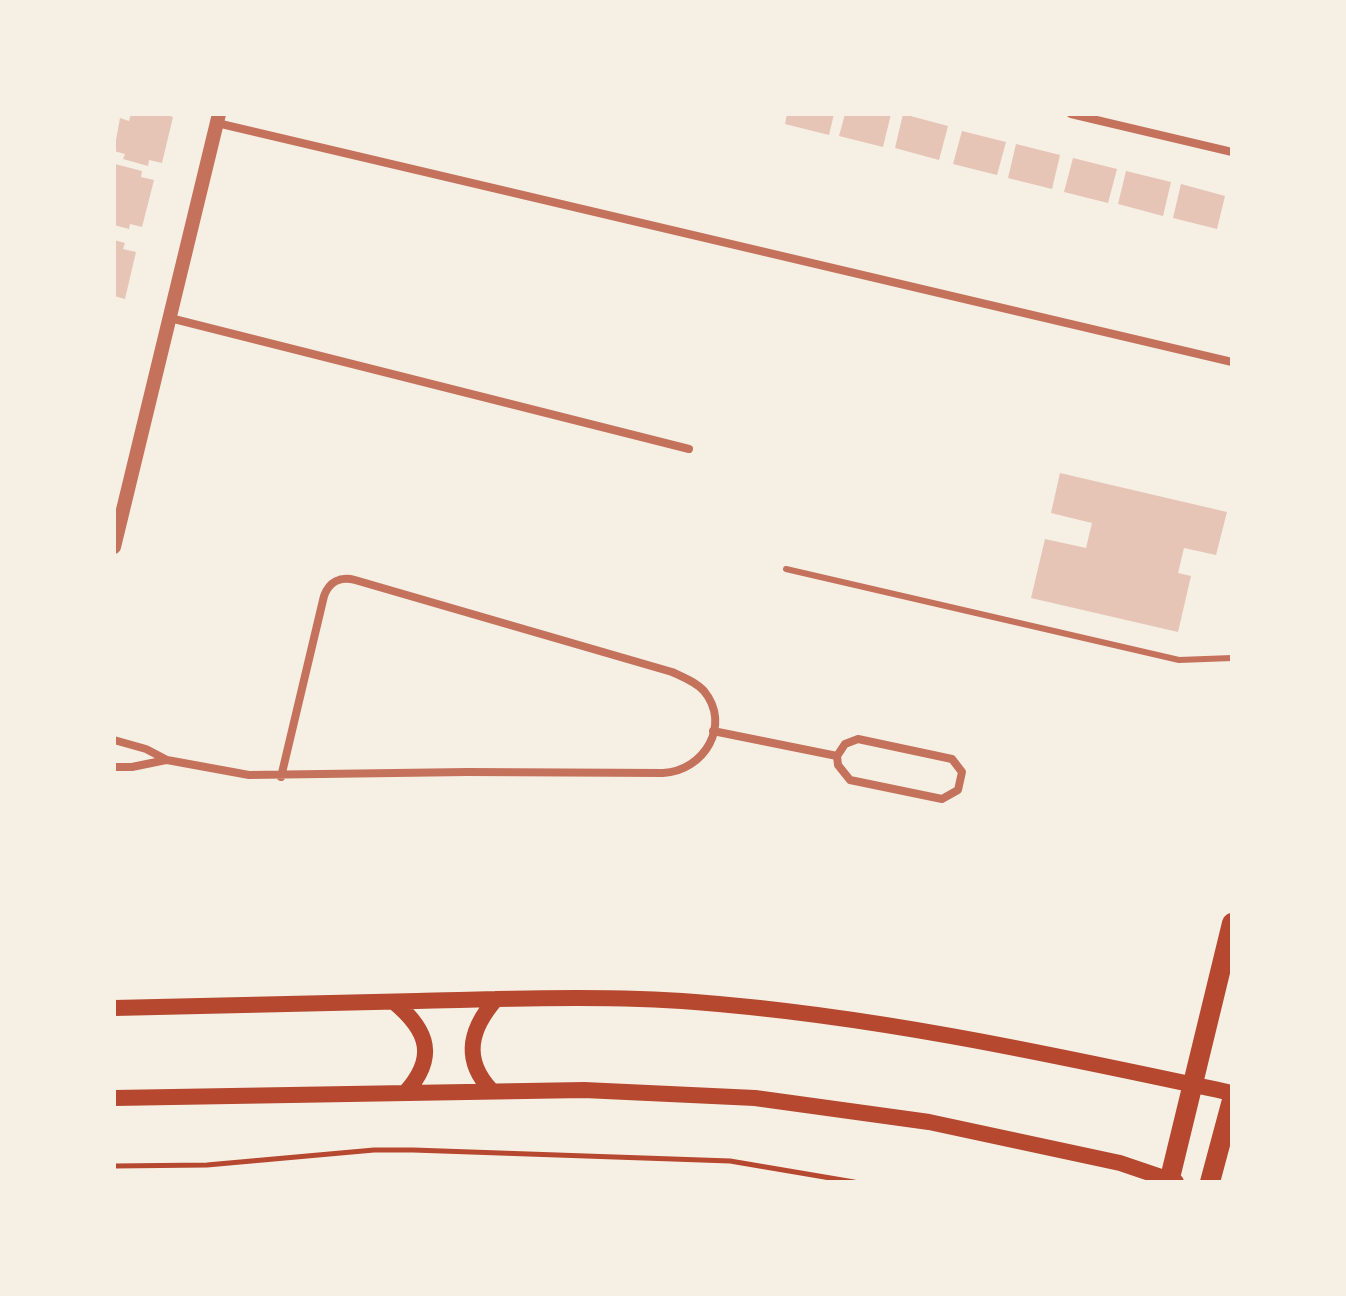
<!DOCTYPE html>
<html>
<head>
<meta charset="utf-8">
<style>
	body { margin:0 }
	#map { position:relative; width:1346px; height:1296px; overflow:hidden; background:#f6efe4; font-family:Inter,sans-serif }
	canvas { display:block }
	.frame { position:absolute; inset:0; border:116px solid #f6efe4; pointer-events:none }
</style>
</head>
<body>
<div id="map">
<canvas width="1346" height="1296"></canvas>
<div class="frame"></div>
</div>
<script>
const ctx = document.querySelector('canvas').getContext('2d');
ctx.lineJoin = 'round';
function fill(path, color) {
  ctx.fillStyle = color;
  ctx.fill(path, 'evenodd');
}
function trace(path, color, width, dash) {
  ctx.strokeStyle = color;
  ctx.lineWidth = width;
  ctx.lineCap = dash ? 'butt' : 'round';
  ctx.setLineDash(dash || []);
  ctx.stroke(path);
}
const building = new Path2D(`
	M 131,114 L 163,114 L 173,117 L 162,163 L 149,160 L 148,166 L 123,159 L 125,154 L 114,151 L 120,118 L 129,121 Z
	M 787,114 L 834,114 L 829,135 L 785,124 Z
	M 845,114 L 891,114 L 883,147 L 839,136 Z
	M 903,114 L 948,126 L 939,160 L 895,148 Z
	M 962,131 L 1006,142 L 997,175 L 953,164 Z
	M 1016,144 L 1060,155 L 1052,189 L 1008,178 Z
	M 1073,158 L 1117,169 L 1108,203 L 1064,192 Z
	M 115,164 L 142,171 L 141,177 L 154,180 L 142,227 L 130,224 L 129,229 L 114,225 Z
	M 1126,171 L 1171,182 L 1163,216 L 1118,204 Z
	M 1181,184 L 1225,196 L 1217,229 L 1173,218 Z
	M 114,240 L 125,243 L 123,249 L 136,252 L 125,299 L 114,296 Z
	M 1060,473 L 1227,512 L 1216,555 L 1184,548 L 1178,573 L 1191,576 L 1178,632 L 1031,598 L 1045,539 L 1086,548 L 1092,523 L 1051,513 Z`);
const path = new Path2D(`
	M 114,1166 L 207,1165 L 374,1150 L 413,1150 L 730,1161 L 854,1182`);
const service = new Path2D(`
	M 786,569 L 1179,660 L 1232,658`);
const minor = new Path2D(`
	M 1071,114 L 1232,152
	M 217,123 L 1232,362
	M 170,318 L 689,449
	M 713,731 L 837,756
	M 858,739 L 952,759 L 962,772 L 958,790 L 942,799 L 850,780 L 838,765 L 837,756 L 845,744 Z
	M 114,740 L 146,749 L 167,760 L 249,775 L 467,772 L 663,773 C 704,771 732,725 704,691 C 696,682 683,677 672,672 L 355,580 C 340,576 329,582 324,596 L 281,777
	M 114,767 L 132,767 L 166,760`);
const tertiary = new Path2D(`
	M 114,547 L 219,114`);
const secondary = new Path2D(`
	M 394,1002 C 429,1031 437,1058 405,1093
	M 114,1008 C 215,1006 316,1004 417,1001 C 509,999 603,995 695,1002 C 877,1016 1054,1055 1232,1093
	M 491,1090 C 462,1059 470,1029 496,999
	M 114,1098 L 584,1090 L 755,1098 L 929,1122 L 1120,1163 L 1176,1182`);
const primary = new Path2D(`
	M 1169,1182 L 1232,923
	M 1210,1182 L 1232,1100`);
fill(building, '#e6c5b7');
trace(path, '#b5482f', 5);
trace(service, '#c5725c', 6);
trace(minor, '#c5725c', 8);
trace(tertiary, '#c5725c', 14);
trace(secondary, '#b5482f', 16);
trace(primary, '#b5482f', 20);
</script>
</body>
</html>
